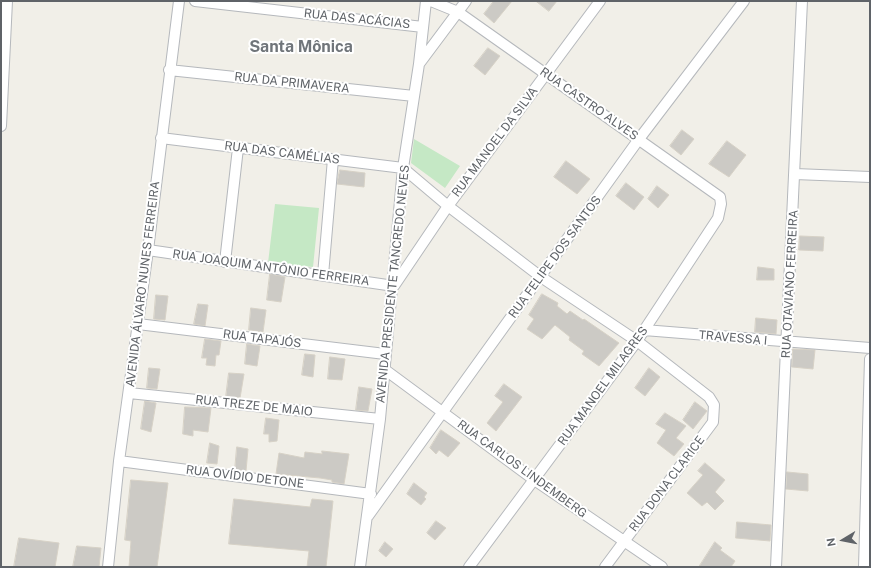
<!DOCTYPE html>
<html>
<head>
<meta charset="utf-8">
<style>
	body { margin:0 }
	#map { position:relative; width:871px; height:568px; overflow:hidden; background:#f1efe8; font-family:"Public Sans",sans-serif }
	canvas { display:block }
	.frame { position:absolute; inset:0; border:2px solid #5f6368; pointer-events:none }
	.north { position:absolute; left:823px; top:520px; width:40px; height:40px; -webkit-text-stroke:3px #fff; paint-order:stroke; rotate:260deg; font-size:11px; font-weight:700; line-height:16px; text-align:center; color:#5f6368 }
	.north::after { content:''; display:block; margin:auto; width:14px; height:18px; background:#5f6368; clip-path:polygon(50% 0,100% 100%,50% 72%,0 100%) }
</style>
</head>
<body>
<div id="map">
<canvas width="871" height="568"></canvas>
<div class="frame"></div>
<div class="north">N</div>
</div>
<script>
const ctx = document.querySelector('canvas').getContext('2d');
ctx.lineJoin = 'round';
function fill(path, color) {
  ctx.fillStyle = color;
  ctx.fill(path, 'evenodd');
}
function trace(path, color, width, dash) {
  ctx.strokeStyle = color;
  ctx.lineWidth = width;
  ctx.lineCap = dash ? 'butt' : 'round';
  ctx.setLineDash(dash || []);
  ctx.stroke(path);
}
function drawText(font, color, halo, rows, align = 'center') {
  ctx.font = font + ' "Public Sans",sans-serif';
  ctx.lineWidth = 4;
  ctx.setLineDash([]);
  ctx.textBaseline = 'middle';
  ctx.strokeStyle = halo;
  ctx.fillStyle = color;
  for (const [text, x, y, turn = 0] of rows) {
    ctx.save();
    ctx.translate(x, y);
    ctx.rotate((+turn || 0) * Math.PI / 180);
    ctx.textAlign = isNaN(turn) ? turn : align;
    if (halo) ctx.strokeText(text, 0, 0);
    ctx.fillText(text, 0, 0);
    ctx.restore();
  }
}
const green = new Path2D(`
	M 414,139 L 460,166 L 445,188 L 411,163 Z
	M 275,204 L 319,208 L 313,267 L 268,263 Z`);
const building = new Path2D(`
	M 494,1 L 512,1 L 494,23 L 484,14 Z
	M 536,1 L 557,1 L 549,11 Z
	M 488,48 L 500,56 L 485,75 L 474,66 Z
	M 682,130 L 694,139 L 681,155 L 670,146 Z
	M 727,141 L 746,155 L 729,177 L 709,164 Z
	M 566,161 L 590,179 L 577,194 L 554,177 Z
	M 340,170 L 365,173 L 364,187 L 337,184 Z
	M 626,183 L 644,197 L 634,210 L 616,196 Z
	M 657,186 L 669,195 L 658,208 L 648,199 Z
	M 800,236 L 824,237 L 823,251 L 799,250 Z
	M 758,267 L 774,269 L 774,280 L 757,280 Z
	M 270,274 L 285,277 L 281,302 L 267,300 Z
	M 542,294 L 558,303 L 557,306 L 567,314 L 570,311 L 583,320 L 584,319 L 619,343 L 599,366 L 582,354 L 584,351 L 569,340 L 570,337 L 555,325 L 542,339 L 527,329 L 534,319 L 529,315 Z
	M 156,295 L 168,296 L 165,320 L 154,319 Z
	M 198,304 L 208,305 L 205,326 L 194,324 Z
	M 251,308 L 266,310 L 263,332 L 249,330 Z
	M 756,318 L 777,320 L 776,334 L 755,332 Z
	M 205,339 L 221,341 L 219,355 L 216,355 L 215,366 L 206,365 L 207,358 L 202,358 Z
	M 247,344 L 260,346 L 257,366 L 245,364 Z
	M 793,349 L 815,350 L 813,369 L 792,367 Z
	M 305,354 L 315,355 L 313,377 L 302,375 Z
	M 330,357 L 345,359 L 342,380 L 328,379 Z
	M 149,368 L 160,369 L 157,389 L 147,388 Z
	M 649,368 L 660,377 L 645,396 L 635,388 Z
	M 229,373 L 244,374 L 240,398 L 226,397 Z
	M 504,384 L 522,397 L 496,431 L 487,423 L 503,402 L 495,396 Z
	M 359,387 L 372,389 L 368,411 L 356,410 Z
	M 145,401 L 156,403 L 151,432 L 141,429 Z
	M 695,402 L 707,411 L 693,429 L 683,420 Z
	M 185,407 L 211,408 L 208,432 L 193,430 L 193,436 L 183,434 Z
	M 665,413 L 686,426 L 676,438 L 684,444 L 674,456 L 657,443 L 666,430 L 656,424 Z
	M 266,418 L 279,420 L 277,441 L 269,442 L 269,434 L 264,434 Z
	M 441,430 L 460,443 L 448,457 L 439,450 L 436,454 L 430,448 Z
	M 210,443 L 219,446 L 217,464 L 207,463 Z
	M 237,447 L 248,449 L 246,471 L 235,470 Z
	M 322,451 L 349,454 L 344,484 L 332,482 L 332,480 L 320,478 L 276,474 L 279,453 L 304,458 L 305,452 L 322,454 Z
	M 705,463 L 725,480 L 715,492 L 724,501 L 715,510 L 707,502 L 702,506 L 687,493 L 703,475 L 698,471 Z
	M 787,472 L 808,474 L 808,491 L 786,489 Z
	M 131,480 L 168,483 L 157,567 L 129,567 L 131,541 L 125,540 Z
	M 414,483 L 427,493 L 424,497 L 426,499 L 421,505 L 407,494 Z
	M 234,499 L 310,507 L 312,499 L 333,501 L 326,567 L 307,567 L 309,551 L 229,544 Z
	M 436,521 L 446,528 L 435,540 L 427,533 Z
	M 737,522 L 771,525 L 770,541 L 736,538 Z
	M 19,538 L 59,543 L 55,567 L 14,567 Z
	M 385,542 L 393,549 L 386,557 L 379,551 Z
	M 715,542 L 722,548 L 720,550 L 735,561 L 731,567 L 699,567 Z
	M 77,546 L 101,548 L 99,567 L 73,567 Z`);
const minor = new Path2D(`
	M 195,1 L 423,27
	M 431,1 L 458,12 L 720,197 L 721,204 L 718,218 L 637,341 L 469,567
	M 419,64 L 466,1
	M 169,70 L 414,96
	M 1,126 L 7,1
	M 161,138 L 403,168 L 448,206 L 541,277 L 637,341 L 709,397 L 714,405 L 713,422 L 605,567
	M 795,174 L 870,177
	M 148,250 L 394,286 L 448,206 L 600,1
	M 225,262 L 238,148
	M 323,275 L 333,159
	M 138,324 L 385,354
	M 644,330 L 870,348
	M 384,369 L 533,479 L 662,567
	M 129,393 L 380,419
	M 119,461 L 371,494
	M 368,516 L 639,139 L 744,1
	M 108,567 L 119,461 L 148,250 L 179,1
	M 360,567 L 380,419 L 403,168 L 419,64 L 426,1
	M 776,567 L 802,1
	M 864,567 L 870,359`);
const streetNames = [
	["RUA DAS ACÁCIAS",357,19,6],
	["RUA DA PRIMAVERA",292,83,6],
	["RUA CASTRO ALVES",589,104,35],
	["RUA MANOEL DA SILVA",495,142,-53],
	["RUA DAS CAMÉLIAS",282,153,7],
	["RUA FELIPE DOS SANTOS",555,257,-54],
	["RUA JOAQUIM ANTÔNIO FERREIRA",271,268,8],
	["AVENIDA ÁLVARO NUNES FERREIRA",143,284,-83],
	["AVENIDA PRESIDENTE TANCREDO NEVES",393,284,-84],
	["RUA OTAVIANO FERREIRA",790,284,-87],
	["TRAVESSA I",733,338,5],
	["RUA TAPAJÓS",262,339,7],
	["RUA MANOEL MILAGRES",603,386,-54],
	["RUA TREZE DE MAIO",254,406,6],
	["RUA CARLOS LINDEMBERG",522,469,36],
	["RUA OVÍDIO DETONE",245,477,7],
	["RUA DONA CLARICE",667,484,-53]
];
const districtNames = [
	["Santa Mônica",301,47]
];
fill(green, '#c5e8c5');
fill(building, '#cccac5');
trace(building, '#d6d1c6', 1);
trace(minor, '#b5b8bc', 12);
trace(minor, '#fff', 10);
drawText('12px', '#5f6368', '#fff', streetNames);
drawText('bold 16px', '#70757a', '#fff', districtNames);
</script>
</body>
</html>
